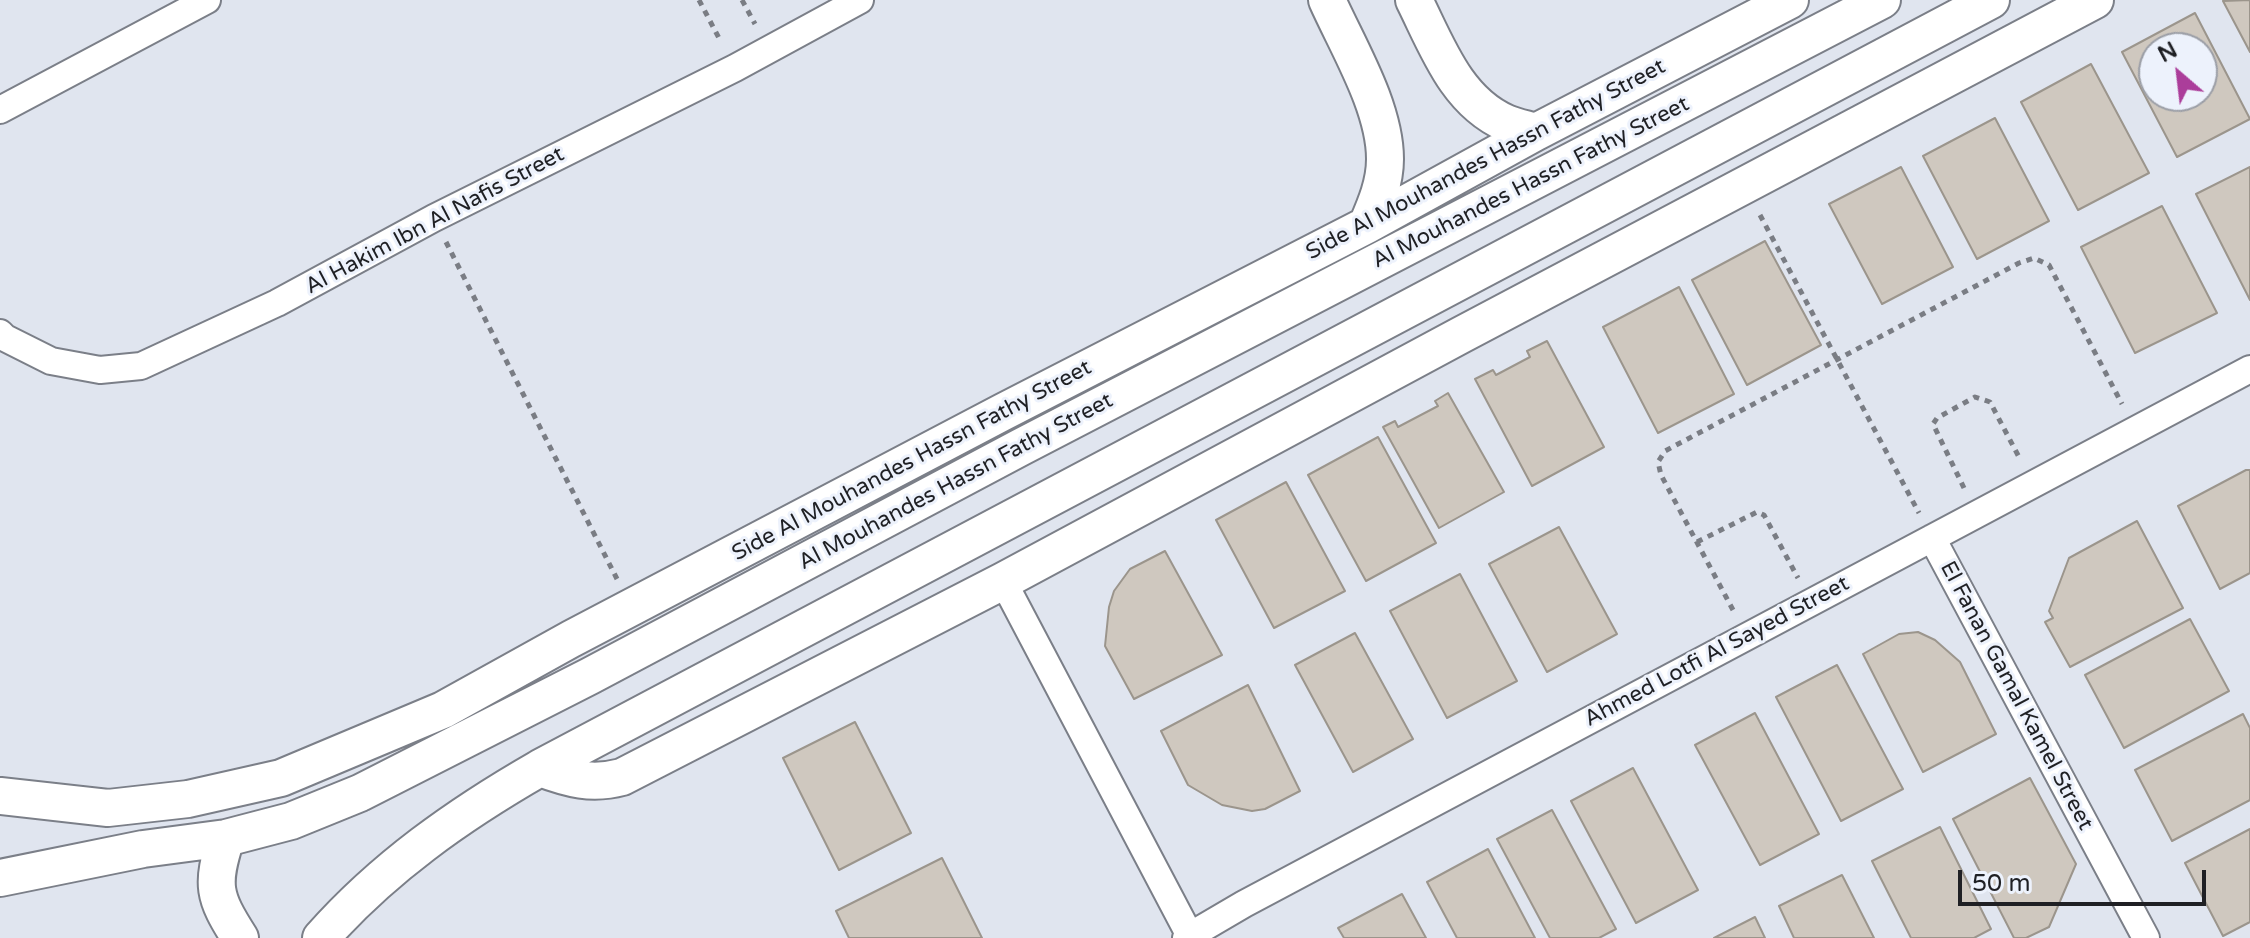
<!DOCTYPE html>
<html>
<head>
<meta charset="utf-8">
<style>
	body { margin:0 }
	#map { position:relative; width:2250px; height:938px; overflow:hidden; background:#e0e5ef; font-family:"Varela Round",sans-serif }
	canvas { display:block }
	.north { position:absolute; left:2138px; top:32px; width:80px; height:80px; box-sizing:border-box; background:#edf2fc; border:2px solid #9b9ea6; border-radius:50%; rotate:332deg; font-size:22px; font-weight:700; line-height:32px; text-align:center; color:#1f2024 }
	.north::after { content:''; display:block; margin:auto; width:28px; height:36px; background:#ab3d9a; clip-path:polygon(50% 0,100% 100%,50% 72%,0 100%) }
	.scale { position:absolute; left:1958px; top:870px; width:248px; height:36px; box-sizing:border-box; border:4px solid #1f2024; border-top:0; padding-left:10px; font-size:24px; line-height:28px; white-space:nowrap; color:#1f2024; -webkit-text-stroke:6px #edf2fc; paint-order:stroke }
</style>
</head>
<body>
<div id="map">
<canvas width="2250" height="938"></canvas>
<div class="north">N</div>
<div class="scale">50 m</div>
</div>
<script>
const ctx = document.querySelector('canvas').getContext('2d');
ctx.lineJoin = 'round';
function fill(path, color) {
  ctx.fillStyle = color;
  ctx.fill(path, 'evenodd');
}
function trace(path, color, width, dash) {
  ctx.strokeStyle = color;
  ctx.lineWidth = width;
  ctx.lineCap = dash ? 'butt' : 'round';
  ctx.setLineDash(dash || []);
  ctx.stroke(path);
}
function drawText(font, color, halo, rows, align = 'center') {
  ctx.font = font + ' "Varela Round",sans-serif';
  ctx.lineWidth = 6;
  ctx.setLineDash([]);
  ctx.textBaseline = 'middle';
  ctx.strokeStyle = halo;
  ctx.fillStyle = color;
  for (const [text, x, y, turn = 0] of rows) {
    ctx.save();
    ctx.translate(x, y);
    ctx.rotate((+turn || 0) * Math.PI / 180);
    ctx.textAlign = isNaN(turn) ? turn : align;
    if (halo) ctx.strokeText(text, 0, 0);
    ctx.fillText(text, 0, 0);
    ctx.restore();
  }
}
const building = new Path2D(`
	M 2250,0 L 2250,52 L 2223,1 Z
	M 2195,13 L 2250,119 L 2177,157 L 2122,52 ZM 2154,48 L 2202,48 L 2202,96 L 2154,96 Z
	M 2091,64 L 2149,173 L 2078,210 L 2021,102 Z
	M 1995,118 L 2049,221 L 1977,259 L 1923,156 Z
	M 1901,167 L 1953,267 L 1882,304 L 1829,204 Z
	M 2250,167 L 2250,300 L 2196,194 Z
	M 2162,206 L 2217,313 L 2135,353 L 2081,247 Z
	M 1765,241 L 1821,345 L 1747,385 L 1692,280 Z
	M 1679,287 L 1734,394 L 1658,433 L 1603,327 Z
	M 1547,341 L 1604,447 L 1532,486 L 1475,379 L 1493,370 L 1496,375 L 1530,357 L 1527,351 Z
	M 1448,393 L 1504,492 L 1439,528 L 1383,427 L 1395,421 L 1398,427 L 1438,406 L 1435,401 Z
	M 1378,437 L 1436,543 L 1366,581 L 1308,475 Z
	M 2246,470 L 2250,470 L 2250,573 L 2220,589 L 2178,506 Z
	M 1286,482 L 1345,591 L 1274,628 L 1216,520 Z
	M 2137,521 L 2183,608 L 2070,667 L 2045,622 L 2053,618 L 2049,611 L 2069,558 Z
	M 1559,527 L 1617,634 L 1547,672 L 1489,564 Z
	M 1165,551 L 1222,655 L 1134,699 L 1105,646 L 1109,607 L 1114,591 L 1130,569 Z
	M 1460,574 L 1517,681 L 1447,718 L 1390,611 Z
	M 2190,619 L 2229,691 L 2124,748 L 2085,675 Z
	M 1918,632 L 1935,640 L 1960,662 L 1996,734 L 1923,772 L 1863,654 L 1899,634 Z
	M 1355,633 L 1413,739 L 1353,772 L 1295,665 Z
	M 1837,665 L 1903,789 L 1841,821 L 1776,697 Z
	M 1248,685 L 1300,791 L 1265,809 L 1252,811 L 1222,805 L 1188,785 L 1161,731 Z
	M 1755,713 L 1819,834 L 1760,865 L 1695,745 Z
	M 2243,714 L 2250,728 L 2250,800 L 2172,841 L 2135,770 Z
	M 855,722 L 911,833 L 839,870 L 783,758 Z
	M 1633,768 L 1698,890 L 1636,923 L 1571,801 Z
	M 2030,778 L 2076,864 L 2049,927 L 2026,938 L 2014,938 L 1953,819 Z
	M 1552,810 L 1616,929 L 1599,938 L 1550,938 L 1497,839 Z
	M 1940,827 L 1991,929 L 1974,938 L 1911,938 L 1872,861 Z
	M 2250,829 L 2250,922 L 2223,936 L 2185,863 Z
	M 1488,849 L 1535,938 L 1457,938 L 1427,882 Z
	M 942,858 L 982,938 L 849,938 L 836,911 Z
	M 1842,875 L 1874,938 L 1794,938 L 1779,906 Z
	M 1402,894 L 1426,938 L 1344,938 L 1338,928 Z
	M 1755,917 L 1765,938 L 1714,938 Z`);
const path = new Path2D(`
	M 699,0 L 721,42
	M 742,0 L 755,24
	M 1760,215 L 1919,513
	M 446,242 L 617,579
	M 1964,488 L 1933,424 L 1937,418 L 1975,397 L 1990,402 L 2020,459
	M 1697,542 L 1757,512 L 1764,515 L 1798,578
	M 1733,610 L 1661,475 L 1658,462 L 1665,451 L 2019,263 L 2034,258 L 2049,265 L 2122,404`);
const street = new Path2D(`
	M 0,110 L 207,0
	M 0,333 L 5,338 L 51,361 L 100,370 L 141,366 L 277,303 L 434,218 L 735,68 L 860,0
	M 1932,538 L 2146,938
	M 1003,581 L 1190,936
	M 1186,938 L 1244,904 L 2250,369`);
const secondary = new Path2D(`
	M 1327,0 C 1348,47 1385,107 1385,159 C 1385,183 1376,204 1367,225
	M 1414,0 C 1437,46 1456,101 1506,123 C 1515,127 1526,129 1536,132
	M 540,768 C 569,779 592,785 622,777 L 1003,581 L 1461,335 L 2095,0
	M 0,796 L 108,808 L 188,799 L 281,778 L 443,710 L 571,639 L 1003,412 L 1367,225 L 1536,132 L 1790,0
	M 226,838 C 211,885 213,896 240,938
	M 0,878 L 143,849 L 226,838 L 291,821 L 360,793 L 590,676 L 1021,447 L 1882,0
	M 321,938 C 383,868 458,815 540,768 L 1991,0`);
const streetNames = [
	["Side Al Mouhandes Hassn Fathy Street",1486,160,-28],
	["Al Mouhandes Hassn Fathy Street",1531,183,-27],
	["Al Hakim Ibn Al Nafis Street",435,221,-28],
	["Side Al Mouhandes Hassn Fathy Street",912,461,-28],
	["Al Mouhandes Hassn Fathy Street",956,482,-28],
	["Ahmed Lotfi Al Sayed Street",1717,652,-28],
	["El Fanan Gamal Kamel Street",2016,696,62]
];
fill(building, '#cfc8bf');
trace(building, '#9b958c', 2);
trace(street, '#7b7f88', 30);
trace(secondary, '#7b7f88', 40);
trace(path, '#7a7d84', 5, [6, 6]);
trace(street, '#fff', 26);
trace(secondary, '#fff', 36);
drawText('22px', '#1f2024', '#edf2fc', streetNames);
</script>
</body>
</html>
